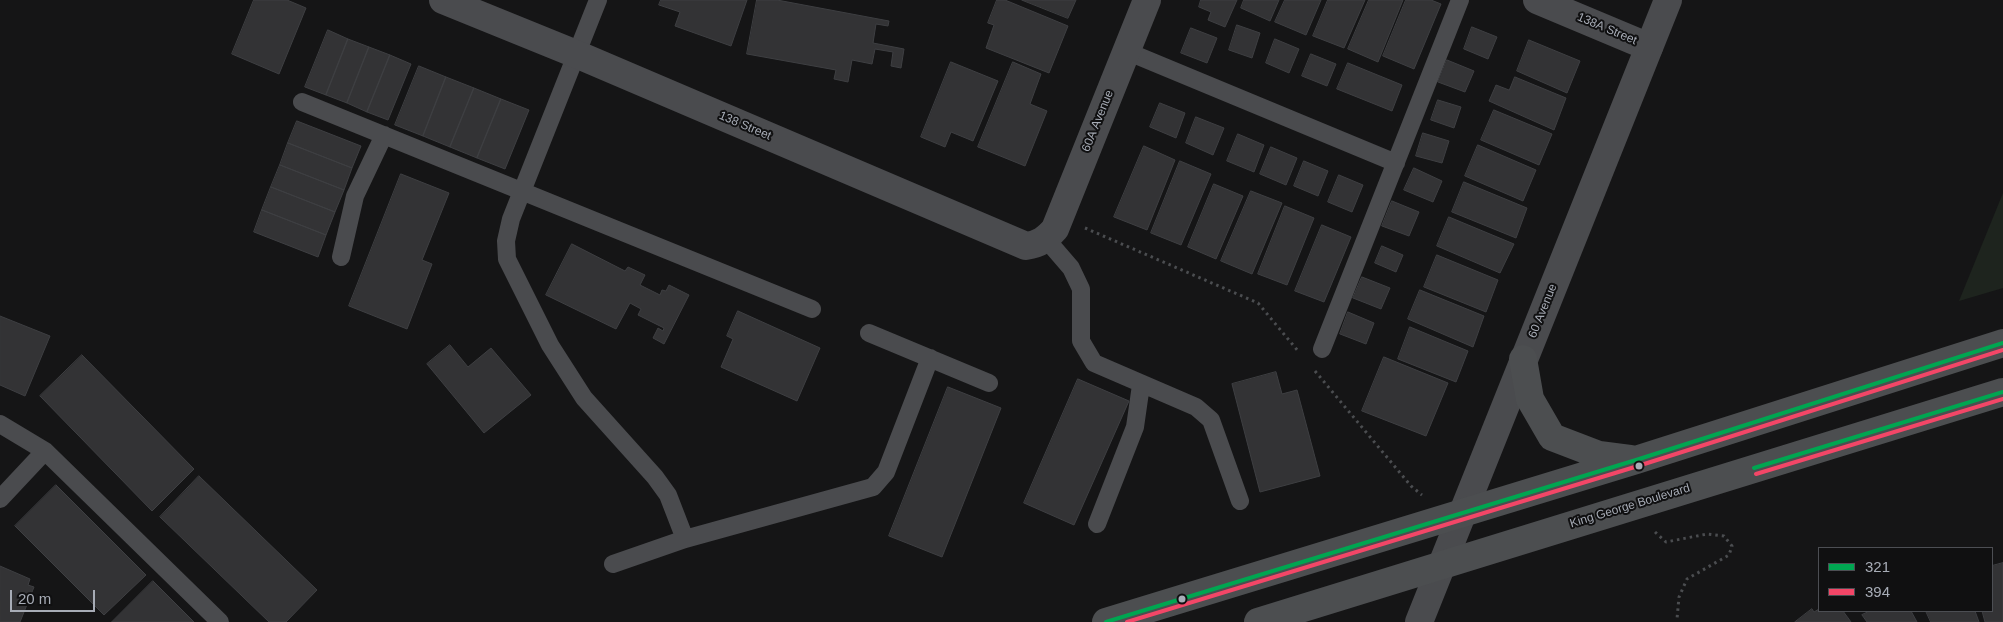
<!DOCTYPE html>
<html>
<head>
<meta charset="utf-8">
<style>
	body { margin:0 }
	#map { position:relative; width:2003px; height:622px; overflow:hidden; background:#151516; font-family:Helvetica,sans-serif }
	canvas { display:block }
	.legend { position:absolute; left:1818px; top:547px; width:175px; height:65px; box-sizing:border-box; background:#101011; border:1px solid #4c4e53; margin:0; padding:6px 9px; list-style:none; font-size:15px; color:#a7acb6 }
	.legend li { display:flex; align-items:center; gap:10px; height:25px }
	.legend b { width:25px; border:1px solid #4c4e53 }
	.scale { position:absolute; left:10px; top:590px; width:85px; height:22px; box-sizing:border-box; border:2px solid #a7acb6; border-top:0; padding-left:6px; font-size:15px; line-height:18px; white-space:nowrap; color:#a7acb6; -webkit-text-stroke:4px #101011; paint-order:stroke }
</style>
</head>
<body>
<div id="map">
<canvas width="2003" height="622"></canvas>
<ul class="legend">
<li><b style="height:6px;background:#00a651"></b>321</li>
<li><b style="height:6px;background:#f34667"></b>394</li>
</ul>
<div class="scale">20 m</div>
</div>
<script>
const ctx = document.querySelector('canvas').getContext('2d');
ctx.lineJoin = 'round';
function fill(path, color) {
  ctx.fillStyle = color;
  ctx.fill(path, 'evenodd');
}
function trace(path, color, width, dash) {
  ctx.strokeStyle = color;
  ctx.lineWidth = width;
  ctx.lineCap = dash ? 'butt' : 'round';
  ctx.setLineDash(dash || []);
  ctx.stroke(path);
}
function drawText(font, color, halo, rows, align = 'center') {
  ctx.font = font + ' Helvetica,sans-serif';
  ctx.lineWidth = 4;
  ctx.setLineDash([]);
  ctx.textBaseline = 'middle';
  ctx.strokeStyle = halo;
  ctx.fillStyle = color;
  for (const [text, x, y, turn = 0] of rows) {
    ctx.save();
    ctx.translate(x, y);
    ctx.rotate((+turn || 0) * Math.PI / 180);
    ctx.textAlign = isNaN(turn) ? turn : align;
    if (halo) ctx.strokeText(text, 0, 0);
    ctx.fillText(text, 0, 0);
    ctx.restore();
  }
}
const green = new Path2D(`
	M 2003,193 L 2003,288 L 1959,301 Z`);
const building = new Path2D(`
	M 254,0 L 287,0 L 306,8 L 279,74 L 232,54 Z
	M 661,0 L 747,0 L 731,46 L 675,26 L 680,12 L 659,5 Z
	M 757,0 L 777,0 L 889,21 L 888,26 L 876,24 L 873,43 L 904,49 L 901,68 L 891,66 L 893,52 L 875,49 L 872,64 L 852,60 L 848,82 L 834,79 L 836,70 L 747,54 Z
	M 997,0 L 1005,0 L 1068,26 L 1049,73 L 986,48 L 994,25 L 988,23 Z
	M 1022,0 L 1076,0 L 1068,18 Z
	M 1201,0 L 1237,0 L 1225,27 L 1208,20 L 1211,12 L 1199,7 Z
	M 1244,0 L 1279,0 L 1270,21 L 1241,8 Z
	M 1285,0 L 1321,0 L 1306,35 L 1275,22 Z
	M 1328,0 L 1365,0 L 1344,48 L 1313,36 Z
	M 1369,0 L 1403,0 L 1378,62 L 1348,49 Z
	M 1406,0 L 1431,0 L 1441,4 L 1414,69 L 1383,56 Z
	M 1237,25 L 1260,33 L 1252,58 L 1229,50 Z
	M 1472,27 L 1497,37 L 1488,59 L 1464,49 Z
	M 1191,28 L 1217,38 L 1207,63 L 1181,53 Z
	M 328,30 L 348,39 L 326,95 L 305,87 Z
	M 348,39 L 369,47 L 347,103 L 326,95 Z
	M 1275,39 L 1299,49 L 1289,73 L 1266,63 Z
	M 1529,40 L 1580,61 L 1567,93 L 1517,71 Z
	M 369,47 L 390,55 L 367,112 L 347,103 Z
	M 1311,54 L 1336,64 L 1327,86 L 1302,76 Z
	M 390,55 L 411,64 L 388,120 L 367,112 Z
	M 1447,60 L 1474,71 L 1465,92 L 1438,82 Z
	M 951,62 L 998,81 L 973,141 L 951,132 L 945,147 L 921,137 Z
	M 1013,62 L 1041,74 L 1030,104 L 1047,111 L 1025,166 L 978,147 Z
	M 1348,63 L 1402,85 L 1392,111 L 1337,89 Z
	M 419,66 L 446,77 L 423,136 L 395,125 Z
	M 446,77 L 474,88 L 450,147 L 423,136 Z
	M 1515,77 L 1566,98 L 1554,130 L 1489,101 L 1496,85 L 1509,90 Z
	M 474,88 L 501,99 L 477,158 L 450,147 Z
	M 501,99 L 529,110 L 505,169 L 477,158 Z
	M 1438,100 L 1461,107 L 1454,128 L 1431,120 Z
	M 1160,103 L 1185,113 L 1176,138 L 1150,127 Z
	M 1494,110 L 1552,134 L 1539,165 L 1481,140 Z
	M 1196,117 L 1224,128 L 1213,155 L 1186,143 Z
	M 297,121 L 361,146 L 352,168 L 288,143 Z
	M 1423,133 L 1449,141 L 1442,163 L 1416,156 Z
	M 1238,134 L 1264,145 L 1254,172 L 1227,161 Z
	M 288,143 L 352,168 L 344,190 L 280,165 Z
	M 1478,145 L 1536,170 L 1523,201 L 1465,176 Z
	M 1144,146 L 1175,160 L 1147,230 L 1114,217 Z
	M 1271,147 L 1297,158 L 1286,185 L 1260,174 Z
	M 1180,161 L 1211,174 L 1181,245 L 1151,233 Z
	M 1304,161 L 1328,171 L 1318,196 L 1294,186 Z
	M 280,165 L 344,190 L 335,212 L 271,187 Z
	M 1414,168 L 1442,181 L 1433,202 L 1404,190 Z
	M 401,174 L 449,193 L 422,260 L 432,264 L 407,329 L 349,306 Z
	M 1339,175 L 1363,185 L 1352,212 L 1328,202 Z
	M 1464,182 L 1527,208 L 1516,238 L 1452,212 Z
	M 1214,184 L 1243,196 L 1216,259 L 1188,247 Z
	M 271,187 L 335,212 L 326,235 L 262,210 Z
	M 1251,191 L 1282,203 L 1252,274 L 1221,261 Z
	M 1392,201 L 1419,212 L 1409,236 L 1382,226 Z
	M 1285,206 L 1314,218 L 1287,285 L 1258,274 Z
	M 262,210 L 326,235 L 318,257 L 254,232 Z
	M 1449,217 L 1514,244 L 1500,273 L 1437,246 Z
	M 1322,225 L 1351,237 L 1324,302 L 1295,291 Z
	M 572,244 L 625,271 L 628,267 L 645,275 L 640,285 L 660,295 L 662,290 L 666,291 L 669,285 L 689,295 L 664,344 L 653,338 L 658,328 L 663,331 L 664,328 L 638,315 L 641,309 L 630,303 L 616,329 L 546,295 Z
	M 1382,246 L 1403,255 L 1396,272 L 1375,263 Z
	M 1437,255 L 1498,280 L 1486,312 L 1424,287 Z
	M 1362,277 L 1390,288 L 1381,309 L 1353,298 Z
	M 1420,290 L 1484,316 L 1473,347 L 1408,319 Z
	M 738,311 L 820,348 L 797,401 L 721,367 L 733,339 L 727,336 Z
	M 1348,312 L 1374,323 L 1366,344 L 1340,334 Z
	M 0,316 L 50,336 L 25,396 L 0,385 Z
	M 1410,327 L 1468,351 L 1456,382 L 1398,359 Z
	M 450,345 L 468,367 L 491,348 L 531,395 L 484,433 L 427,364 Z
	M 82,355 L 194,469 L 152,511 L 40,396 Z
	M 1384,357 L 1448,383 L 1426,436 L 1362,411 Z
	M 1276,372 L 1282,394 L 1297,390 L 1320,476 L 1260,492 L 1232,384 Z
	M 1078,379 L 1129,401 L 1074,525 L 1024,503 Z
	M 948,387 L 1001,408 L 942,557 L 889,536 Z
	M 199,476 L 317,590 L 286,622 L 269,622 L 160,517 Z
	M 56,485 L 146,575 L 104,615 L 15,526 Z
	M 2003,563 L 2003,622 L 1985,622 L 1982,611 L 1992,611 L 1992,566 Z
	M 0,566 L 30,579 L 28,585 L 34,587 L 20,622 L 0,622 Z
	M 153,581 L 194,622 L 112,622 Z
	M 1812,609 L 1814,612 L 1819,609 L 1819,611 L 1843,611 L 1851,622 L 1795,622 Z
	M 1870,611 L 1911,611 L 1917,622 L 1867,622 L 1862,615 Z
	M 1926,611 L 1975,611 L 1979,622 L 1931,622 Z`);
const path = new Path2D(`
	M 1085,228 L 1258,303 L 1298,351
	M 1315,371 L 1411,486 L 1422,495
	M 1655,532 L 1666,542 L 1707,534 L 1724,536 L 1732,546 L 1729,555 L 1687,579 L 1679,597 L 1677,619`);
const service = new Path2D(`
	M 598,0 L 511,219 L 506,241 L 507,259 L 550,345 L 584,398 L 655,477 L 668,495 L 685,539
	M 1126,51 L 1396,163
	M 302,102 L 812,309
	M 1046,239 L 1071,268 L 1081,289 L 1081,341 L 1094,363 L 1196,407 L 1211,420 L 1240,501
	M 341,257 L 355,196 L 384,135
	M 869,333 L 989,383
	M 1322,349 L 1460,0
	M 0,424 L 45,451 L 220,622
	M 0,499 L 45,451
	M 1097,524 L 1135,427 L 1141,385
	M 613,564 L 685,539 L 873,487 L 886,472 L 930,358`);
const minor = new Path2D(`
	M 443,0 L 576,54 L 1026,246 C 1040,244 1046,239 1055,229 L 1147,0
	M 1537,0 L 1649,47`);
const tertiary = new Path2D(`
	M 1419,622 L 1668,0`);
const primary = new Path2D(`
	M 1523,359 L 1530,399 L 1552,437 L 1599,455 L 1630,459
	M 1106,622 L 1636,460 L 2003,343
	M 1258,622 L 2003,392`);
const bus1 = new Path2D(`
	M 1754,468 L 2003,392
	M 1106,622 L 1636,460 L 2003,343`);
const bus2 = new Path2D(`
	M 1756,474 L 2003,399
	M 1127,622 L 1638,466 L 2003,350`);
const markers = [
	[1639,466,4.5,"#a7acb6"],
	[1182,599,4.5,"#a7acb6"]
];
const streetNames = [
	["138A Street",1607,29,23],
	["60A Avenue",1098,121,-68],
	["138 Street",745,126,23],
	["60 Avenue",1543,311,-68],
	["King George Boulevard",1630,506,-17]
];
fill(green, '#1e241e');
fill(building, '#333335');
trace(building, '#3e3f42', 1);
trace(path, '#4b4d50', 3, [2.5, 4]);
trace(service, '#4a4b4e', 18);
trace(minor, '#4a4b4e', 28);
trace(tertiary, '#4a4b4e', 28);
trace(primary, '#4c4e50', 28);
trace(bus1, '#00a651', 4);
trace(bus2, '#f34667', 4);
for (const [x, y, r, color] of markers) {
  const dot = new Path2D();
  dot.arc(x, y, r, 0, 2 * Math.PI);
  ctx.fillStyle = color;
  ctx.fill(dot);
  trace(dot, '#101011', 2);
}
drawText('12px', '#a7acb6', '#101011', streetNames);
</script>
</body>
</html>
